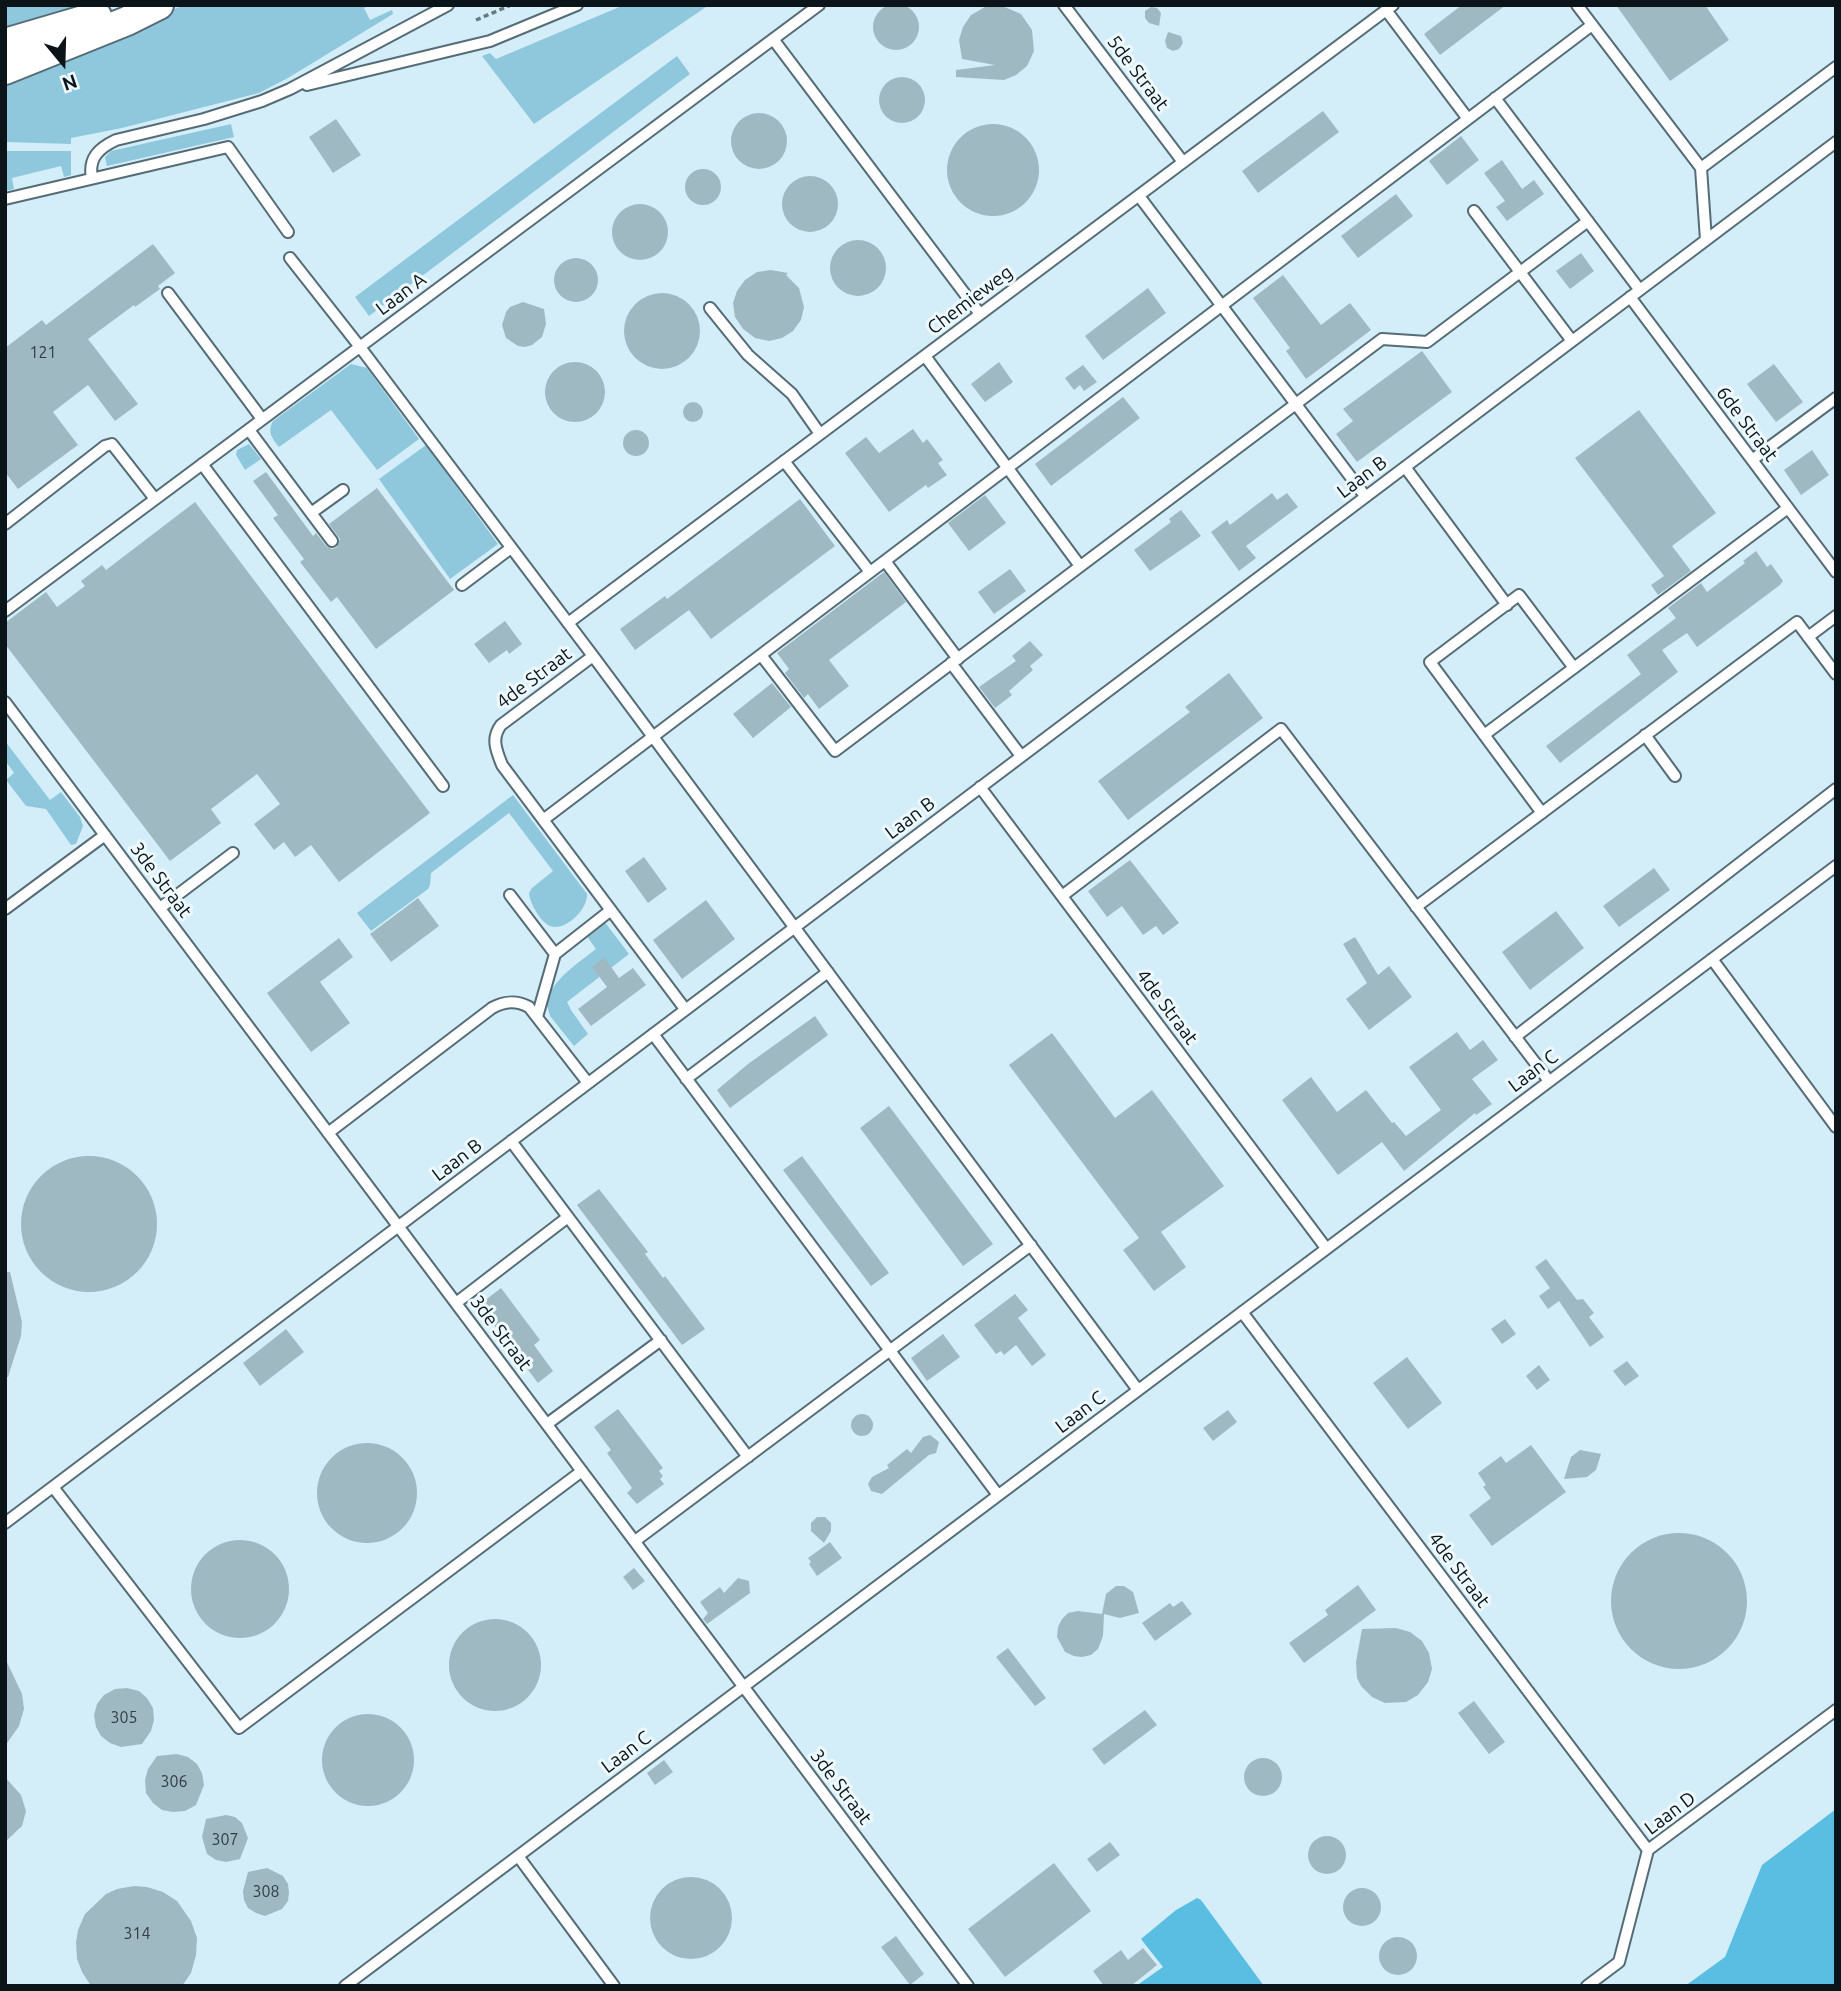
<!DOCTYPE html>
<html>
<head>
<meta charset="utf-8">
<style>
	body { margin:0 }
	#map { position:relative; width:1841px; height:1991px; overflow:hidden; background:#d4eef9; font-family:Ubuntu,sans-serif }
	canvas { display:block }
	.frame { position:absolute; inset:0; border:7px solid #0b1418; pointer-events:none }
	.north { position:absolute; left:28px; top:28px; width:70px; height:70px; -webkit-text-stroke:5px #eef9fd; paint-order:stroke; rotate:161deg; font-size:19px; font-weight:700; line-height:28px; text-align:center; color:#0b1418 }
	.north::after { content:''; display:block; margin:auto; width:24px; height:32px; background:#0b1418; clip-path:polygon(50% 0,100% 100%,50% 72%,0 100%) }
</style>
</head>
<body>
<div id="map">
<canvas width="1841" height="1991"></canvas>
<div class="frame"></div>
<div class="north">N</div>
</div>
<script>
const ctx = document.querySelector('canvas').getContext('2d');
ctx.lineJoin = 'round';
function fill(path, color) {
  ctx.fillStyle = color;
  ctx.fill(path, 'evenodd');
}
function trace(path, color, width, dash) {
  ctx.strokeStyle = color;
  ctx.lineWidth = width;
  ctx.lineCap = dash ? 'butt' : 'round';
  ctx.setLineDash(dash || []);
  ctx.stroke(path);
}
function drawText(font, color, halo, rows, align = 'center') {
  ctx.font = font + ' Ubuntu,sans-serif';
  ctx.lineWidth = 6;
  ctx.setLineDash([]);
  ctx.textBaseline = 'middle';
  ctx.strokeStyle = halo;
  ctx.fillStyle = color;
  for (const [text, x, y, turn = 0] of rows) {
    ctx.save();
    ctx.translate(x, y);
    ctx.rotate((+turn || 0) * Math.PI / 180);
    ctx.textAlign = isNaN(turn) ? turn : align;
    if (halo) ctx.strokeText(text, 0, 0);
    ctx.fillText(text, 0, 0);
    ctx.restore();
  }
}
const green = new Path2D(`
	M 5,5 L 110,5 L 85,13 L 5,29 Z
	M 184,5 L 370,5 L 364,8 L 370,20 L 392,10 L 393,14 L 288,78 L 259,93 L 122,128 L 71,138 L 71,144 L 5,142 L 5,78 Z
	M 624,5 L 709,5 L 534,124 L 482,56 L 490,53 L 496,59 Z
	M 677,56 L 690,74 L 369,316 L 355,297 Z
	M 231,124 L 234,137 L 107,166 L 105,157 L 111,151 Z
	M 5,151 L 71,151 L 71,175 L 64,177 L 61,166 L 12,178 L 14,189 L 5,191 Z
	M 351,364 L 367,368 L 419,439 L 377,470 L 331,410 L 279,447 C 272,438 267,432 273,421 Z
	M 249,444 L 261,459 L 245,470 L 236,455 L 237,450 Z
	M 426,445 L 498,544 L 450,579 L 379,479 Z
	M 5,741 L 50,800 L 61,792 L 80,817 L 83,826 L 76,844 L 71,845 L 46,809 L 26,806 L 6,780 L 14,773 L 5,760 Z
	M 513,795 L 587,894 C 588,908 569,928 554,927 C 542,926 530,904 529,893 L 532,888 L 553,871 L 509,813 L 431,873 L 430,885 L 428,889 L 371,931 L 357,913 Z
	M 604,921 L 629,954 L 567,1002 L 571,1010 L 588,1034 L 574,1046 L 550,1016 L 546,1002 C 554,978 577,964 596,949 L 586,935 Z`);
const water = new Path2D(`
	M 1836,1809 L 1836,1986 L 1685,1986 L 1725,1957 L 1762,1865 Z
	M 1197,1898 L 1201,1900 L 1264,1986 L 1136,1986 L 1163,1967 L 1141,1939 L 1176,1910 Z`);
const building = new Path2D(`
	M873 27a23 23 0 1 1 46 0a23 23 0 1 1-46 0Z
	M 1000,5 L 1021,14 L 1032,30 L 1034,51 L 1027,66 L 1016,75 L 1004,80 L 956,77 L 956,70 L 995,65 L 962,59 L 959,40 L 963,27 L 971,15 L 985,7 Z
	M 1462,5 L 1506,5 L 1440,55 L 1424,34 Z
	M 1616,5 L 1705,5 L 1729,40 L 1670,81 Z
	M 1151,7 L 1157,8 L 1161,13 L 1159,26 L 1149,23 L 1145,18 L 1145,11 Z
	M 1168,32 L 1181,36 L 1183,43 L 1179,49 L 1173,51 L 1167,48 L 1165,41 Z
	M879 100a23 23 0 1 1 46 0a23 23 0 1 1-46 0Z
	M 1323,111 L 1339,132 L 1258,193 L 1242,171 Z
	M731 141a28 28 0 1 1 56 0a28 28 0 1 1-56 0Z
	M 336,119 L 361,155 L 333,173 L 309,137 Z
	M947 170a46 46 0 1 1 92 0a46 46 0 1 1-92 0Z
	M 1461,136 L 1479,160 L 1447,185 L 1429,161 Z
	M 1502,160 L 1522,189 L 1534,180 L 1544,194 L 1507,221 L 1496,207 L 1505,201 L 1484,173 Z
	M685 187a18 18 0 1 1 36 0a18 18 0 1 1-36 0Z
	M782 204a28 28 0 1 1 56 0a28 28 0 1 1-56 0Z
	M 1396,194 L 1413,216 L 1358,258 L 1341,236 Z
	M612 232a28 28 0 1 1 56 0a28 28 0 1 1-56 0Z
	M830 268a28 28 0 1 1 56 0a28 28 0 1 1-56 0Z
	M 153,244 L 175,273 L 158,286 L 160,289 L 135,307 L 134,305 L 88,339 L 138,404 L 115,421 L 88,385 L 53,412 L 78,445 L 18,489 L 5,472 L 5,348 L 42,320 L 46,325 Z
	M 1581,253 L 1594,271 L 1570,289 L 1556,271 Z
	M554 280a22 22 0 1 1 44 0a22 22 0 1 1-44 0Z
	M 771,270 L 788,273 L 786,275 L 799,288 L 804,307 L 801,320 L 793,331 L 782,338 L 769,341 L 755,338 L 743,329 L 735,317 L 733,303 L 737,291 L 745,280 L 757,272 Z
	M 1283,275 L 1321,325 L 1350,303 L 1371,330 L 1306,379 L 1286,351 L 1290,348 L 1253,298 Z
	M 1148,288 L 1166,313 L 1103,360 L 1085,336 Z
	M624 331a38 38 0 1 1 76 0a38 38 0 1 1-76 0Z
	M 523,302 L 544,309 L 546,324 L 542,337 L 532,345 L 525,347 L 518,346 L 506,338 L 502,325 L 506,312 L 510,307 Z
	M 1422,351 L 1452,392 L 1357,462 L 1336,434 L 1353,421 L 1343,409 Z
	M 999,362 L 1013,382 L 985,402 L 971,384 Z
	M545 392a30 30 0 1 1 60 0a30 30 0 1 1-60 0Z
	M 1774,364 L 1803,402 L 1776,422 L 1747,384 Z
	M 1083,365 L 1097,382 L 1084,391 L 1080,385 L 1074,390 L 1065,378 Z
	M 1123,397 L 1140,418 L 1051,486 L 1035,464 Z
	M683 412a10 10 0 1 1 20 0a10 10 0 1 1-20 0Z
	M 1639,410 L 1716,513 L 1672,546 L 1691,571 L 1658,595 L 1651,585 L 1664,576 L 1575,458 Z
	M 913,429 L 923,443 L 927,439 L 943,460 L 938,463 L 947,475 L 928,488 L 926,485 L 889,512 L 845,453 L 866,437 L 879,453 Z
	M623 443a13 13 0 1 1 26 0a13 13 0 1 1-26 0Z
	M 1812,450 L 1829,475 L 1801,495 L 1784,470 Z
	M 266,472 L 313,536 L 316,533 L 326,546 L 332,549 L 337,547 L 340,539 L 329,524 L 377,488 L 454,590 L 376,649 L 337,597 L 331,602 L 300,562 L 304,559 L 273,518 L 278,515 L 253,481 Z
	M 1272,493 L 1277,500 L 1287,493 L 1298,507 L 1246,546 L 1256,558 L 1239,571 L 1211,532 L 1227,520 L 1230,525 Z
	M 985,495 L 1006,523 L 969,551 L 948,523 Z
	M 800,499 L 835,546 L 711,639 L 689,610 L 635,650 L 620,629 L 665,596 L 667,599 Z
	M 195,502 L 430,813 L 339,882 L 311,845 L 295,857 L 284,842 L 274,850 L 254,824 L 280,804 L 257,774 L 211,809 L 221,823 L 170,861 L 5,644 L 5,623 L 46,592 L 57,607 L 85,586 L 81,581 L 102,565 L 106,570 Z
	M 1181,510 L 1201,536 L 1150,571 L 1134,550 L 1171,522 L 1169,519 Z
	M 1756,551 L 1767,567 L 1771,564 L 1783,581 L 1780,585 L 1697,647 L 1687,633 L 1662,650 L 1678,672 L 1560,763 L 1546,746 L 1641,674 L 1627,655 L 1676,618 L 1668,608 L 1701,583 L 1707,592 L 1745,563 L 1743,561 Z
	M 1010,569 L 1026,591 L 994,614 L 978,592 Z
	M 884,572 L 906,602 L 829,660 L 849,686 L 819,709 L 808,694 L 804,698 L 785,673 L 789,669 L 777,653 Z
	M 505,621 L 522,644 L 509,654 L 507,650 L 489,663 L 474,644 Z
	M 1030,641 L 1043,655 L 1030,666 L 1033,670 L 1009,691 L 1012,695 L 995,708 L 979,687 L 1016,661 L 1012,656 Z
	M 1229,673 L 1263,718 L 1128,820 L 1098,781 L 1190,712 L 1185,707 Z
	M 772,683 L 791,707 L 753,738 L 733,714 Z
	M 644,857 L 667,889 L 648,903 L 625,871 Z
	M 1130,860 L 1179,923 L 1163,935 L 1156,926 L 1143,935 L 1122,906 L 1107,917 L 1088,891 Z
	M 1654,868 L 1670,890 L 1619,927 L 1603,906 Z
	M 418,898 L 439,926 L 391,962 L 370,934 Z
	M 706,900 L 735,939 L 682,979 L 653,940 Z
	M 1556,911 L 1584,948 L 1530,990 L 1502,952 Z
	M 1355,937 L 1378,975 L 1389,966 L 1412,997 L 1369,1030 L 1346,999 L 1367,983 L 1343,944 Z
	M 339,938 L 353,957 L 320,982 L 350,1023 L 311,1052 L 267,993 Z
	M 604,957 L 619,978 L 633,968 L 646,985 L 591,1026 L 578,1009 L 607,987 L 592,967 Z
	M 815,1016 L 828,1035 L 730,1108 L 717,1090 L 748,1064 Z
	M 1457,1032 L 1470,1050 L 1483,1040 L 1498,1060 L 1472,1079 L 1492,1104 L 1476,1115 L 1475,1113 L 1404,1171 L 1382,1142 L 1338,1175 L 1282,1100 L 1311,1077 L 1337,1112 L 1366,1090 L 1392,1123 L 1394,1122 L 1406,1136 L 1441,1110 L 1409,1067 Z
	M 1052,1033 L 1115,1118 L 1152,1090 L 1224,1186 L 1161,1232 L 1186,1267 L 1154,1291 L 1123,1250 L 1139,1238 L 1009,1065 Z
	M 889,1106 L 993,1244 L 963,1266 L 860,1128 Z
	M 802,1156 L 889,1273 L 871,1286 L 783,1170 Z
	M21 1224a68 68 0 1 1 136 0a68 68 0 1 1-136 0Z
	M 599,1189 L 648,1252 L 645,1254 L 663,1278 L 665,1276 L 705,1329 L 682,1345 L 577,1205 Z
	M 1546,1259 L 1577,1300 L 1583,1299 L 1594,1313 L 1589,1317 L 1604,1337 L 1590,1347 L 1559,1301 L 1548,1309 L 1539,1296 L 1550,1288 L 1535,1267 Z
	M 5,1272 L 10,1272 L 22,1322 L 21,1336 L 8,1377 L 5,1377 Z
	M 501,1288 L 540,1340 L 534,1345 L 553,1371 L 538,1383 L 479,1305 Z
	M 1015,1294 L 1028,1310 L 1018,1318 L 1046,1355 L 1032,1366 L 1016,1345 L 1004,1355 L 1001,1351 L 996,1354 L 974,1325 Z
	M 1505,1319 L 1516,1334 L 1502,1344 L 1491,1329 Z
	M 286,1329 L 304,1352 L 260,1386 L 243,1363 Z
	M 943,1334 L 960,1357 L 927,1381 L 911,1358 Z
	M 1407,1357 L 1442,1403 L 1408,1429 L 1373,1383 Z
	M 1627,1361 L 1639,1376 L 1625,1386 L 1613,1371 Z
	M 1539,1365 L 1550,1380 L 1537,1390 L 1526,1376 Z
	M 618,1409 L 663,1468 L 659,1471 L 663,1476 L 660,1479 L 664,1484 L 637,1504 L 627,1493 L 632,1488 L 607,1453 L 611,1450 L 594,1427 Z
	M 1228,1410 L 1237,1422 L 1213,1441 L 1203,1428 Z
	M851 1425a11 11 0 1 1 22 0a11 11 0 1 1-22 0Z
	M 930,1435 L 939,1442 L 936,1453 L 929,1455 L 882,1494 L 871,1491 L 868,1484 L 872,1477 L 889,1468 L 887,1465 L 907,1449 L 911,1453 L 923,1437 Z
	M317 1493a50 50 0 1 1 100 0a50 50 0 1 1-100 0Z
	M 1531,1445 L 1566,1492 L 1492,1546 L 1469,1515 L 1491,1498 L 1483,1487 L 1486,1485 L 1478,1473 L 1501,1456 L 1506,1463 Z
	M 1580,1450 L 1601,1454 L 1596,1470 L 1587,1477 L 1564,1479 L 1571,1457 Z
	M 817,1517 L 825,1517 L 831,1523 L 831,1531 L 824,1543 L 811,1531 L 811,1523 Z
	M1611 1601a68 68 0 1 1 136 0a68 68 0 1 1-136 0Z
	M191 1589a49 49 0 1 1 98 0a49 49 0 1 1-98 0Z
	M 830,1542 L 842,1558 L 817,1576 L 809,1564 L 811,1562 L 808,1558 Z
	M 634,1568 L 645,1581 L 633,1590 L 623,1577 Z
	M 738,1578 L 749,1581 L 750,1593 L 707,1624 L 703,1619 L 708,1613 L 700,1602 L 720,1587 L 724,1593 Z
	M 1358,1585 L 1376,1610 L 1304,1663 L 1289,1643 L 1328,1615 L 1325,1610 Z
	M 1116,1586 L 1124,1586 L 1133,1592 L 1139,1613 L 1120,1618 L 1104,1614 L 1103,1636 L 1098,1649 L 1091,1655 L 1082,1657 L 1074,1656 L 1065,1652 L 1057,1637 L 1058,1627 L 1062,1619 L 1068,1613 L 1078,1611 L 1102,1614 L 1106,1594 Z
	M 1182,1601 L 1192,1614 L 1155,1641 L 1142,1623 L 1170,1603 L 1173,1607 Z
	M449 1665a46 46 0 1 1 92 0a46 46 0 1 1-92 0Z
	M 1396,1628 L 1410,1632 L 1422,1641 L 1429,1653 L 1432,1669 L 1428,1682 L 1418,1695 L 1406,1702 L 1385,1703 L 1372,1697 L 1361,1686 L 1357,1678 L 1356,1662 L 1362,1629 Z
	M 1008,1648 L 1046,1698 L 1035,1706 L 996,1657 Z
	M 5,1658 L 22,1694 L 24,1709 L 19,1726 L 5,1746 Z
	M 127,1688 L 139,1691 L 147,1698 L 153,1708 L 154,1720 L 151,1731 L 142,1744 L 121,1747 L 110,1743 L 101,1736 L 96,1727 L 94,1715 L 97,1704 L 104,1695 L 115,1689 Z
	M 1474,1701 L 1505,1742 L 1489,1754 L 1458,1713 Z
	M 1145,1710 L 1157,1725 L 1104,1765 L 1092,1749 Z
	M322 1760a46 46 0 1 1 92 0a46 46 0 1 1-92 0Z
	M 177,1754 L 188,1757 L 197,1764 L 202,1773 L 204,1785 L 196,1805 L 185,1811 L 173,1812 L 162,1810 L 153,1803 L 146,1793 L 145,1780 L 148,1769 L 157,1756 Z
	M1244 1777a19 19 0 1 1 38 0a19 19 0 1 1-38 0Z
	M 664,1760 L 673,1772 L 655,1785 L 647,1773 Z
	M 5,1777 L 21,1795 L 26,1811 L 22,1826 L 5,1842 Z
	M 226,1815 L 235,1817 L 242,1823 L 248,1838 L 240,1859 L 226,1862 L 216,1860 L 207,1854 L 202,1837 L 206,1819 Z
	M1308 1855a19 19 0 1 1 38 0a19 19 0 1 1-38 0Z
	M 1110,1842 L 1120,1855 L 1097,1872 L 1087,1859 Z
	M 1054,1863 L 1091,1911 L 1005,1977 L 968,1929 Z
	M 267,1868 L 283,1876 L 288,1884 L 289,1893 L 288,1901 L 282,1909 L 265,1916 L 256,1913 L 248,1908 L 244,1900 L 243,1891 L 248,1872 Z
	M650 1918a41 41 0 1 1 82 0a41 41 0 1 1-82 0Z
	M 134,1886 L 147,1887 L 163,1892 L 177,1901 L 191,1921 L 197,1938 L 196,1955 L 191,1973 L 182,1986 L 91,1986 L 82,1972 L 77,1959 L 76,1942 L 78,1930 L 85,1914 L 106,1894 L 117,1889 Z
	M1343 1907a19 19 0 1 1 38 0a19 19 0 1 1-38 0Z
	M 896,1936 L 924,1974 L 910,1985 L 881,1947 Z
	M1379 1956a19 19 0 1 1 38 0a19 19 0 1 1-38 0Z
	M 1143,1948 L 1157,1965 L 1131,1986 L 1104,1986 L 1093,1971 L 1121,1950 L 1128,1960 Z`);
const path = new Path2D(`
	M 476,20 L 511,5`);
const service = new Path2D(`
	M 1064,5 L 1183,162
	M 1577,5 L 1701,168 L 1706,240
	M 1386,10 L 1468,119
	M 773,39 L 980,314
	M 307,85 L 490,41 L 577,5
	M 1495,98 L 1639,289
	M 1701,168 L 1836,67
	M 92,178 C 88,158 99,148 116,140 L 204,119 L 262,101 L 290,89 L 448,5
	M 1139,196 L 1365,496
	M 5,199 L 228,147 L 288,232
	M 1474,211 L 1572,341
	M 290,258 L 360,347 L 593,656 L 501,725 C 491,738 496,750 502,765 L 685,1009
	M 168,293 L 262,419
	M 1630,297 L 1836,572
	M 710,308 L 748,355 L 792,394 L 820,434
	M 925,356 L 1080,566
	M 249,430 L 332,541
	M 1752,460 L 1836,398
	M 784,461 L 870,572
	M 202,464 L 443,786
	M 1405,467 L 1507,605
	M 311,513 L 343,490
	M 5,524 L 105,446 L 112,444 L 155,499
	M 885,561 L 958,659
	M 462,585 L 511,548
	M 5,611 L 819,5
	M 568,623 L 1393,5
	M 1808,637 L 1836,616
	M 761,655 L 835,751 L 1382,339 L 1427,342 L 1588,221
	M 593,656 L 1138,1390
	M 951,663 L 1021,756
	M 5,702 L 968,1986
	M 1484,735 L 1788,508
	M 1645,735 L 1675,776
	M 980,787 L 1326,1248
	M 1542,813 L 1430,662 L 1519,595 L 1574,668
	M 543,820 L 1592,25
	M 510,895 L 555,954
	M 1062,896 L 1281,729 L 1549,1081
	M 1416,907 L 1797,622 L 1836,674
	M 160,908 L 233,853
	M 5,909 L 105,835
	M 1712,959 L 1836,1127
	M 537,1017 L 555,954 L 611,910
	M 653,1034 L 998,1495
	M 1515,1037 L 1836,789
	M 686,1079 L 828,972
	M 328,1133 L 492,1008 C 505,1001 516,1000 529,1007 L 588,1083
	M 511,1141 L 748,1457
	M 456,1303 L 568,1217
	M 1242,1312 L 1648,1850
	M 547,1424 L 661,1340
	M 53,1487 L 239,1728 L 582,1471
	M 5,1523 L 1836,142
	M 635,1541 L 1031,1245
	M 518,1856 L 614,1986
	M 345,1986 L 1836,866
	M 1587,1986 L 1619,1962 L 1648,1850 L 1836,1710`);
const secondary = new Path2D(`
	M 5,43 L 97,16
	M 5,70 L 127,21 L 159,5`);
const numberNames = [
	["121",43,353],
	["305",124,1718],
	["306",174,1782],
	["307",225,1840],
	["308",266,1892],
	["314",137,1934]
];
const streetNames = [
	["5de Straat",1138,73,53],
	["Laan A",401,294,-37],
	["Chemieweg",970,300,-37],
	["6de Straat",1747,424,53],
	["Laan B",1362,477,-37],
	["4de Straat",534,678,-37],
	["Laan B",910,818,-37],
	["3de Straat",161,880,53],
	["4de Straat",1167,1007,53],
	["Laan C",1533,1071,-37],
	["Laan B",457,1160,-37],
	["3de Straat",501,1333,53],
	["Laan C",1080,1412,-37],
	["4de Straat",1459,1570,53],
	["Laan C",626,1752,-37],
	["3de Straat",841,1787,53],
	["Laan D",1670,1813,-37]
];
fill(green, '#8fc8dd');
fill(water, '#59bee1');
fill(building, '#9fb9c3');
trace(service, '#556c76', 14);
trace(secondary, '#556c76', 32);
trace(path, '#687980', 3.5, [5, 3.5]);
trace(service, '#fff', 10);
trace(secondary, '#fff', 28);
drawText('16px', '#303d43', null, numberNames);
drawText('19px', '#0b1418', '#eef9fd', streetNames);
</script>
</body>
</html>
